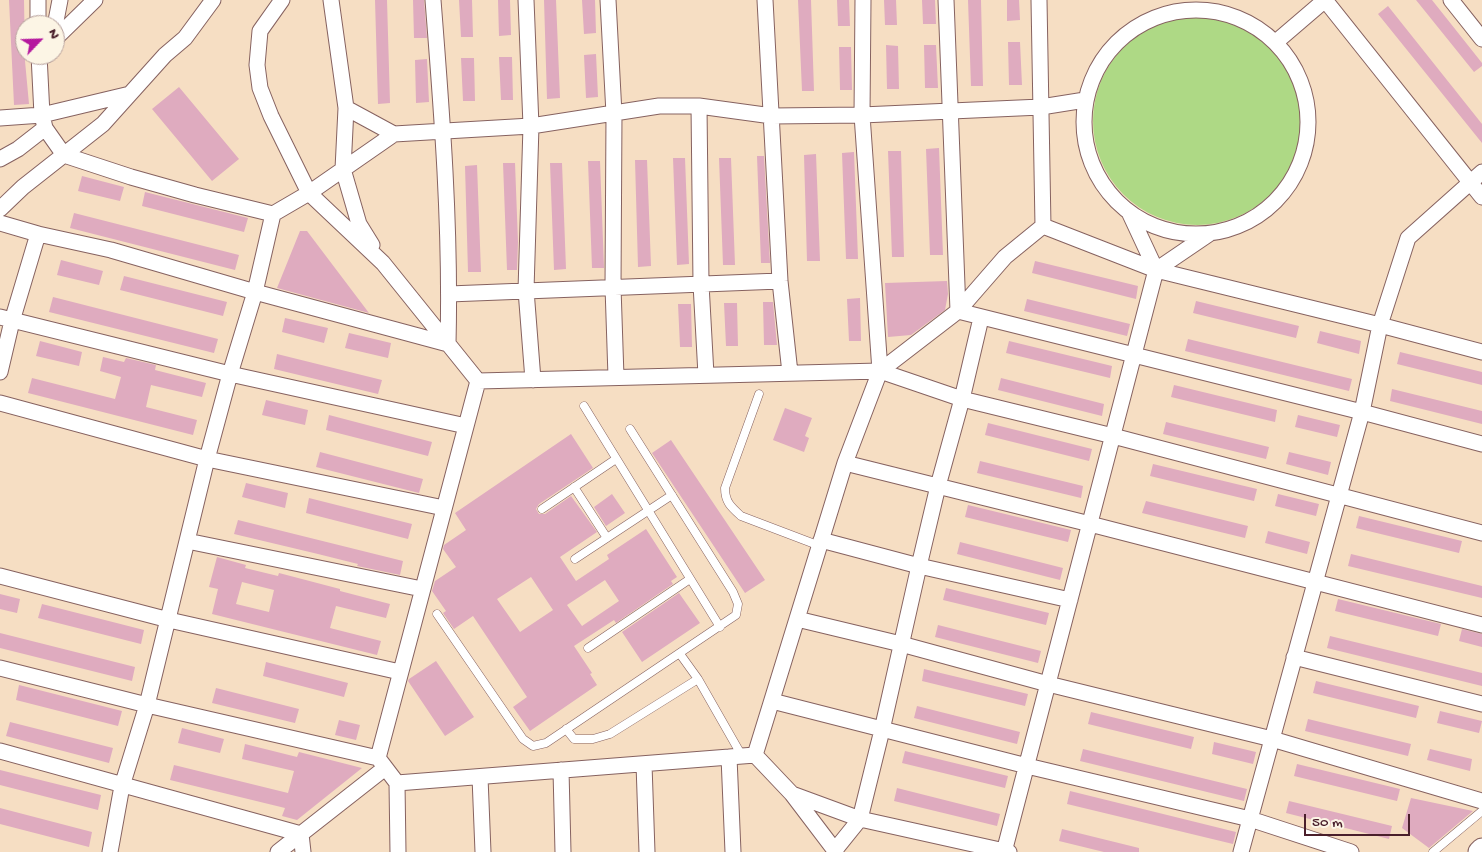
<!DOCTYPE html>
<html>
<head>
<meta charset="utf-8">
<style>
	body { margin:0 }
	#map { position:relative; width:1482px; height:852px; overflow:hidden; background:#f6dec3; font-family:"Gochi Hand",sans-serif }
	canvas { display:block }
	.north { position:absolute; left:15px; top:15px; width:50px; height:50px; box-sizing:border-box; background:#fcf5e5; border:1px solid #b59f9b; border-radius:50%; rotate:66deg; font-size:14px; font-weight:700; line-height:20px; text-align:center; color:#4a1f2b }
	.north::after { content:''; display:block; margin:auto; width:18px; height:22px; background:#b5179e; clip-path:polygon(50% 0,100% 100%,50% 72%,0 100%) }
	.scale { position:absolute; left:1304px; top:814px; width:106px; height:22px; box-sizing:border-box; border:2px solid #4a1f2b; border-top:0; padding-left:6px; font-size:15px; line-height:18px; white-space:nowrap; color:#4a1f2b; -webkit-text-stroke:4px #fcf5e5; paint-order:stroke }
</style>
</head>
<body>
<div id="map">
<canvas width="1482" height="852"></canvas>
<div class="north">N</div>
<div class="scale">50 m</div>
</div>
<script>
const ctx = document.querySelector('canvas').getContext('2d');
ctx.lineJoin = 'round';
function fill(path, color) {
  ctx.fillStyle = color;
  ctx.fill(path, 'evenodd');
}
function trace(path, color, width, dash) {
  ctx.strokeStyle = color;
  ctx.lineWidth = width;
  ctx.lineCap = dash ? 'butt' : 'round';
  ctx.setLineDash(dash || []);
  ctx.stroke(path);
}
const green = new Path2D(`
	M1093 121a104 104 0 1 1 208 0a104 104 0 1 1-208 0Z`);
const building = new Path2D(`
	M 9,0 L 24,0 L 25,61 L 29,104 L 14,105 Z
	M 375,0 L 387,0 L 390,103 L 378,104 Z
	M 413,0 L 424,0 L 427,38 L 414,38 Z
	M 459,0 L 472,0 L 473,37 L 461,37 Z
	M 498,0 L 510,0 L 511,35 L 499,36 Z
	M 544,0 L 556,0 L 560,98 L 547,99 Z
	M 582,0 L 595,0 L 596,33 L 584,34 Z
	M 798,0 L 811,0 L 814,91 L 802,91 Z
	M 837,0 L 849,0 L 850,26 L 838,26 Z
	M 884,0 L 896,0 L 897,25 L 885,25 Z
	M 922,0 L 935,0 L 936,24 L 923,24 Z
	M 968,0 L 981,0 L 983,86 L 971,86 Z
	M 1007,0 L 1019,0 L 1020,20 L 1007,21 Z
	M 1416,0 L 1432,0 L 1482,63 L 1482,66 L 1474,72 Z
	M 1388,6 L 1482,124 L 1482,143 L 1378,14 Z
	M 1008,42 L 1020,42 L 1022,85 L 1009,85 Z
	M 886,45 L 898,46 L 899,89 L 887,89 Z
	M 924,45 L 936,45 L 938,88 L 925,88 Z
	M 839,47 L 851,47 L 852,90 L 840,90 Z
	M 596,54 L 598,97 L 586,98 L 584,55 Z
	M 499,57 L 512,57 L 513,100 L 501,100 Z
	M 461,58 L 474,58 L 475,101 L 463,101 Z
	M 427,59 L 429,102 L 416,103 L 415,60 Z
	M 179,87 L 239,159 L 212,181 L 152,109 Z
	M 939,148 L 943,255 L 930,255 L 926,149 Z
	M 888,151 L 901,151 L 904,257 L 892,257 Z
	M 854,152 L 858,259 L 846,259 L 842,153 Z
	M 816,154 L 820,261 L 807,261 L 804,155 Z
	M 757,156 L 764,156 L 770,263 L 761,263 Z
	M 673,158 L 685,158 L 689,264 L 677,265 Z
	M 719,158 L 731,158 L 735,265 L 723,265 Z
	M 635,160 L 647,160 L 651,266 L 638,267 Z
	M 588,161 L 600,161 L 604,268 L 592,268 Z
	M 503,163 L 515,163 L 518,242 L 517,270 L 507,270 Z
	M 550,163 L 562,163 L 566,269 L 554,270 Z
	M 477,165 L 481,272 L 468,272 L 465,166 Z
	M 82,176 L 124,187 L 120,201 L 78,191 Z
	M 145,192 L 248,218 L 244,232 L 142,206 Z
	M 74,213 L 239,255 L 235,270 L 70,228 Z
	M 300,231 L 307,231 L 369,313 L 277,288 Z
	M 61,260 L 103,271 L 99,285 L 57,275 Z
	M 1035,261 L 1138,286 L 1136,299 L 1032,273 Z
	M 124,276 L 227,302 L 223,316 L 120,290 Z
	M 947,281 L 948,294 L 945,310 L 911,335 L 888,337 L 885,283 Z
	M 53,297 L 218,339 L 214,353 L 49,312 Z
	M 860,298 L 861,341 L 849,341 L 847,299 Z
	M 1027,299 L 1130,324 L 1127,336 L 1024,311 Z
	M 1196,301 L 1299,326 L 1296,338 L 1193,313 Z
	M 763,302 L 773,302 L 777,345 L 764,345 Z
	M 724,303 L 737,303 L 738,346 L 726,346 Z
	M 678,304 L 691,304 L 692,347 L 680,347 Z
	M 285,318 L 328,328 L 324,343 L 282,332 Z
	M 1320,331 L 1361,341 L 1359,354 L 1317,343 Z
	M 349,333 L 391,343 L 388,358 L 345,348 Z
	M 1188,339 L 1352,379 L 1349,391 L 1185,351 Z
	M 40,341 L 82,352 L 79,366 L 36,356 Z
	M 1009,341 L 1112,366 L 1110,378 L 1006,353 Z
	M 1400,352 L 1482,372 L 1482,385 L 1397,364 Z
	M 277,354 L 382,380 L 378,394 L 274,369 Z
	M 103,357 L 124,362 L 126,358 L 156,365 L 155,370 L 206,383 L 202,397 L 151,385 L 146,407 L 197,420 L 193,435 L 28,393 L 32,378 L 115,399 L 121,377 L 100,371 Z
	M 1001,378 L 1104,404 L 1102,416 L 998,390 Z
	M 1174,385 L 1277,410 L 1275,422 L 1171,397 Z
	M 1392,389 L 1482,411 L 1482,424 L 1390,401 Z
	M 266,400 L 308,410 L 305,425 L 262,415 Z
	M 785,408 L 812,418 L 805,436 L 809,438 L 804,452 L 773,440 Z
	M 329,415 L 432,442 L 428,456 L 326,430 Z
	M 1298,415 L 1340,425 L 1337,437 L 1295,427 Z
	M 1166,422 L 1269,447 L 1266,459 L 1163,434 Z
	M 988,423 L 1092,449 L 1089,461 L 985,435 Z
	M 571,434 L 593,468 L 539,504 L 536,509 L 539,514 L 545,514 L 571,496 L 597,532 L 560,557 L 576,581 L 609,559 L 607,555 L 646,529 L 677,577 L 671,581 L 673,584 L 616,623 L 614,620 L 574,646 L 592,673 L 590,674 L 597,685 L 530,731 L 513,707 L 527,697 L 473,616 L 454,629 L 443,613 L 446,611 L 432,591 L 435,581 L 456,567 L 443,549 L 444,545 L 466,530 L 455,513 ZM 531,577 L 553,610 L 520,632 L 497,599 ZM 605,580 L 619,601 L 582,626 L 567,605 Z
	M 671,440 L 765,580 L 745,593 L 652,453 Z
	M 320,452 L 423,479 L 419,493 L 316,467 Z
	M 1289,452 L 1331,462 L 1328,475 L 1286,464 Z
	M 980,461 L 1083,486 L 1081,498 L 977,473 Z
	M 1153,464 L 1257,489 L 1254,501 L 1150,476 Z
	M 246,483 L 288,493 L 285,508 L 242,497 Z
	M 612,494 L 625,513 L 606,526 L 594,507 Z
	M 1278,494 L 1319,504 L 1316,516 L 1275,506 Z
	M 309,498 L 412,524 L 408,539 L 306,513 Z
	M 1146,501 L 1248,526 L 1245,538 L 1142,513 Z
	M 968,505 L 1071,530 L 1068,542 L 965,517 Z
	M 1359,516 L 1462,541 L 1459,553 L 1356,528 Z
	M 238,520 L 403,561 L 400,575 L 357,566 L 358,564 L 318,554 L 234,534 Z
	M 1268,531 L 1310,542 L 1307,554 L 1265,543 Z
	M 960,542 L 1063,568 L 1060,580 L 957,554 Z
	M 1351,554 L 1482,586 L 1482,598 L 1348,566 Z
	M 217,557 L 246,565 L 245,568 L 278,576 L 279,573 L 340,589 L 340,591 L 390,604 L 386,618 L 336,606 L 330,628 L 381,641 L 377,655 L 212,614 L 218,589 L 209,587 ZM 242,582 L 274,590 L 269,612 L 236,604 Z
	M 946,588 L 1049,613 L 1046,625 L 943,600 Z
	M 679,593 L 700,623 L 642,662 L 622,632 Z
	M 0,594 L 20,599 L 17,613 L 0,609 Z
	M 1338,599 L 1441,624 L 1438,636 L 1335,611 Z
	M 42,604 L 144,630 L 141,644 L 38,618 Z
	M 938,625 L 1041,651 L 1038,663 L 935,637 Z
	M 1462,629 L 1482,634 L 1482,647 L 1459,641 Z
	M 0,633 L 135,667 L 132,681 L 0,648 Z
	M 1330,636 L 1482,673 L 1482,686 L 1327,648 Z
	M 436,661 L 474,717 L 445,736 L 408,681 L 409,679 Z
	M 266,662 L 348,683 L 344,697 L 263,676 Z
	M 924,669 L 1028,694 L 1025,706 L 922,681 Z
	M 1316,681 L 1419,706 L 1416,718 L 1313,693 Z
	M 19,685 L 122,711 L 118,726 L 16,700 Z
	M 216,688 L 299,709 L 295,723 L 212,703 Z
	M 917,706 L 1020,732 L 1017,744 L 914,718 Z
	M 1440,711 L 1482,721 L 1479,733 L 1437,723 Z
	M 1091,712 L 1194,737 L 1191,749 L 1088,724 Z
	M 1308,719 L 1411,744 L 1408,756 L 1305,731 Z
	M 339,720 L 360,725 L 356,740 L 335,735 Z
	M 10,722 L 113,748 L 109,763 L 6,736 Z
	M 182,728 L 224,739 L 220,753 L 178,743 Z
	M 1214,742 L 1256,752 L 1253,764 L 1212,754 Z
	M 245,744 L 297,757 L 299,752 L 362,768 L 297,820 L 282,816 L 285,808 L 170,780 L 174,765 L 288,793 L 294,771 L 242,759 Z
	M 1083,749 L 1247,789 L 1244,801 L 1080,761 Z
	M 1430,749 L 1472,759 L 1470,771 L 1427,760 Z
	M 905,751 L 1008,776 L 1005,788 L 902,763 Z
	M 1297,764 L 1400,789 L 1397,801 L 1294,776 Z
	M 0,770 L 101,795 L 98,810 L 0,785 Z
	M 897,788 L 1000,814 L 997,826 L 894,801 Z
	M 1070,791 L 1236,832 L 1233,844 L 1067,804 Z
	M 1411,798 L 1473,811 L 1429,848 L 1402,828 Z
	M 1289,801 L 1392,826 L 1389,839 L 1286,813 Z
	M 0,808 L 92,832 L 89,847 L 0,824 Z
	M 1062,829 L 1139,848 L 1139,852 L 1104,852 L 1059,841 Z`);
const lane = new Path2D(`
	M 759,394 L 725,488 C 725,502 731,507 741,516 L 820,546
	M 584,406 L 720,627
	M 574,487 L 607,538
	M 542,509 L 616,459
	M 575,559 L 672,495
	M 437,614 L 523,739 L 533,746 L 546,743 L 736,615 L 738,604 L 733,592 L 630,429
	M 588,648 L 690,579
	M 680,654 L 698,679 L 742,756
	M 566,729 L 574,739 L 593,739 L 610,734 L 698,679
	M 1433,852 L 1482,811`);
const street = new Path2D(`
	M 38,0 L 38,25
	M 282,0 L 260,31 L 257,65 L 260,88 L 271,116 L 309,193 L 383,263 L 478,381
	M 331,0 L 346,108 L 343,169 L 359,224 L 372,245
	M 526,0 L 531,126 L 526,290 L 533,380
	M 608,0 L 614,114 L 613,287 L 616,377
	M 765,0 L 780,281 L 790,373
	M 946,0 L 958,311 L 1362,412 L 1482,444
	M 1039,0 L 1043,226
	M 1325,0 L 1482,197
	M 1451,0 L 1482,39
	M1084 122a112 112 0 1 1 224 0a112 112 0 1 1-224 0Z
	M 55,26 L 60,0
	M 55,39 L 95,0
	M 1276,42 L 1325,0
	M 39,55 L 42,115 L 45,128 L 64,155 L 131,177 L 195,195 L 273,214 L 309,193 L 394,134
	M 699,106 L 701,284 L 706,375
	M 346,108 L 394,134 L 531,126 L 659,106 L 699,106 L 772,116 L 862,115 L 1041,107 L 1085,100
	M 0,118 L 42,115 L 130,94
	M 0,159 L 18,149 L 45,128
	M 0,209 L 23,187 L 103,124 L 165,55 L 185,38 L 213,0
	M 0,223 L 38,234 L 111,250 L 255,292 L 448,344 C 451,229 442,114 433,0
	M 1043,226 L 1156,270 L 1380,325 L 1482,352
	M 1156,270 L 1209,234
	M 449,294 L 780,281
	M 0,317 L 230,374 L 466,426
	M 880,371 L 958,311 L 1005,257 L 1043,226
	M 0,372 L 12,321 L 38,234
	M 478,381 L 880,371 L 962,399 L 1113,436 L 1482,533
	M 478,381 L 378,758 L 397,783 L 755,755
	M 0,403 L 207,459 L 444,508
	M 845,463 L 1090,524 L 1482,625
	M 821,540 L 919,566 L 1070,600
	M 187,541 L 422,589
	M 0,576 L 169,620 L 400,672
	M 797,619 L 901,644 L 1048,684 L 1272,739 L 1482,801
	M 1294,657 L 1482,704
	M 0,668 L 147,705 L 378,758
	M 772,701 L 1027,766 L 1250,819 L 1351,852
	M 0,751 L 301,834 L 303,852
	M 755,755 L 845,463 L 880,371 L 862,115 L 863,0
	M 755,755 L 792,794 L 836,852
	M 729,757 L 733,852
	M 644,764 L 647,852
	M 561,770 L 563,852
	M 480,777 L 483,852
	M 397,783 L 398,852
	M 792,794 L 860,819 L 1009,852
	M 835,850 L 860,819 L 882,730 L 919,566 L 938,486 L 962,399 L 981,318
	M 110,852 L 122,786 L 147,705 L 207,459 L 230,374 L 255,292 L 273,214
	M 278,852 L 385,768
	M 1004,852 L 1156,270 L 1129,212
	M 1241,852 L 1362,412 L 1380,325 L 1408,238 L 1482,172`);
const secondary = new Path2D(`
	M 1479,852 L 1482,849`);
fill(green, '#aed985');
fill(building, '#dfabbf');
trace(lane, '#866260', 9);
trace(street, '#866260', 17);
trace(secondary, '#866260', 23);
trace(lane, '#fff', 8);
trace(street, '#fff', 15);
trace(secondary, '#fff', 21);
</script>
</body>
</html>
